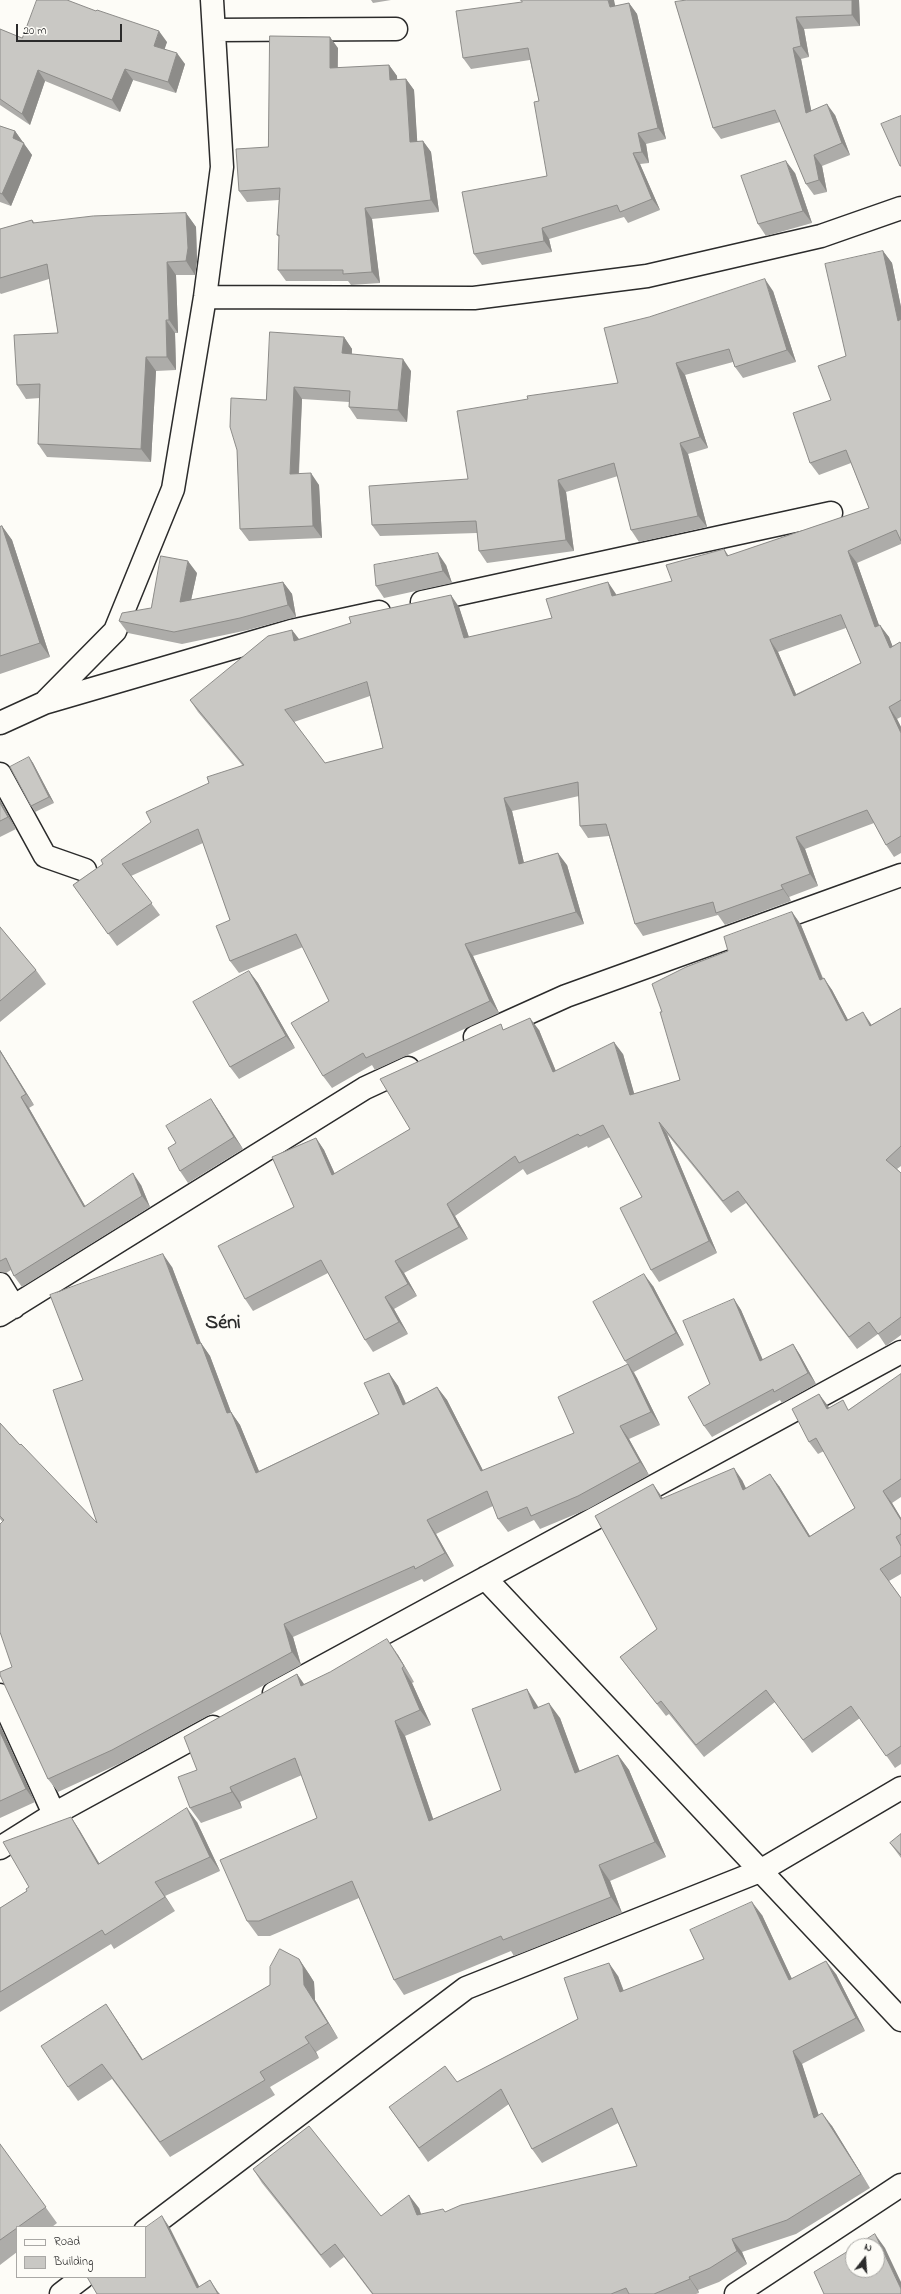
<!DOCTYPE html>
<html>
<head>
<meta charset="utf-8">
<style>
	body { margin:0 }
	#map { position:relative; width:901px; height:2294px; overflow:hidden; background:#fdfcf7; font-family:"Indie Flower",sans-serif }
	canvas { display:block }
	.legend { position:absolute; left:16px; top:2226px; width:130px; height:52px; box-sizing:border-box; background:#fdfcf7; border:1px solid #a9a8a5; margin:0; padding:5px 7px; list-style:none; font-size:12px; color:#2b2b2b }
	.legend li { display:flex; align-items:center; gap:8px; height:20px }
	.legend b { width:20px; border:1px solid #a9a8a5 }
	.north { position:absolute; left:845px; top:2238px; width:40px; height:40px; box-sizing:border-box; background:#fdfcf7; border:1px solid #a9a8a5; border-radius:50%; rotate:17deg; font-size:11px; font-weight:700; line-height:16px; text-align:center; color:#2b2b2b }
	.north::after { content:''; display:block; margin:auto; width:14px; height:18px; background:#2b2b2b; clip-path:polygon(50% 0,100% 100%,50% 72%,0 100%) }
	.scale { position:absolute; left:16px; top:24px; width:106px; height:18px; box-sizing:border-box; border:2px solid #2b2b2b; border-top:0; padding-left:5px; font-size:12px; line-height:14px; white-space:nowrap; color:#2b2b2b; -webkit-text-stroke:3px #fdfcf7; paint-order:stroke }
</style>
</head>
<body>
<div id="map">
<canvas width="901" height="2294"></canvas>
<ul class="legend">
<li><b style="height:5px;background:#fdfcf7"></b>Road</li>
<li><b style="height:11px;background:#c9c8c4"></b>Building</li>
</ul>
<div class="north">N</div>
<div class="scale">20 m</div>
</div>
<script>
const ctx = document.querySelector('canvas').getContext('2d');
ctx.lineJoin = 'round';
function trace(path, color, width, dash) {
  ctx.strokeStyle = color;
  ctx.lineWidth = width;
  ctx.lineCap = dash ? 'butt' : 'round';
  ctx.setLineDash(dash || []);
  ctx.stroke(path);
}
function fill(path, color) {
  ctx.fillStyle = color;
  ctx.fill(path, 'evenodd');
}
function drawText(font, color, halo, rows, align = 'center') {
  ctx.font = font + ' "Indie Flower",sans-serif';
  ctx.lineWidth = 3;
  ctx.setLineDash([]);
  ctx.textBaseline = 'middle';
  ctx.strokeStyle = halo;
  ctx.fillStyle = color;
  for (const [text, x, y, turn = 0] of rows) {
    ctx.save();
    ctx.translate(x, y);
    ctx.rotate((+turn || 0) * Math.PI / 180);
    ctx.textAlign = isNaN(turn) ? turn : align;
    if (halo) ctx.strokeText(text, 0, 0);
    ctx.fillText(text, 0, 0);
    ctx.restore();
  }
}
const minor = new Path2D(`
	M 214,30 L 396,29
	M 205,297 L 474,298 L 647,276 L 821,236 L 901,208
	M 422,602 L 831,513
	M 46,701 L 115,631 L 173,489 L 205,297 L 222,167 L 212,0
	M 0,723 L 44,703 L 291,631 L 379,612
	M 0,774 L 45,856 L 85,870
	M 475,1037 L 566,996 L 901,875
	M 0,1284 L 14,1307
	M 0,1315 L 365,1088 L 408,1068
	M 485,1578 L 901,2020
	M 274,1693 L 901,1352
	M 0,1695 L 54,1814
	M 0,1848 L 54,1814 L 213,1727
	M 145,2231 L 466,1988 L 760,1871 L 901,1788
	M 61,2294 L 83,2277
	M 736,2294 L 901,2185`);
const wall = new Path2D(`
	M 371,0 L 391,0 L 373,3 Z
	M 859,0 L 860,26 L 804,29 L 809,57 L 801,59 L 811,110 L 835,115 L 850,155 L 822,166 L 827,192 L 814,195 L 806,184 L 780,122 L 721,139 L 713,128 L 675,2 Z
	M 629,3 L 637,14 L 666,139 L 646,144 L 649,163 L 640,164 L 660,210 L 628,223 L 624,217 L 549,239 L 552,252 L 482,265 L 474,254 L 547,176 L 539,101 L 530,60 L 471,69 L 463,58 L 615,6 Z
	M 0,29 L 22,38 L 167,42 L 164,49 L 185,64 L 176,93 L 133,80 L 120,112 L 45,81 L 30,125 L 0,105 Z
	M 338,48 L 338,68 L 389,65 L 397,76 L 397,80 L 406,79 L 414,90 L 417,142 L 423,141 L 431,152 L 439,212 L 372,219 L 380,283 L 351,285 L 348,281 L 286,281 L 278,270 L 279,237 L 277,235 L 279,200 L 247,202 L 239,191 L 268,147 Z
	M 0,126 L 15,131 L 32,155 L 11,206 L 0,202 Z
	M 795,173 L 812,223 L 766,236 L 758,224 Z
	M 186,213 L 196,227 L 197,261 L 195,275 L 176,275 L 178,333 L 175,333 L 176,370 L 156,371 L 151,462 L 47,457 L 38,444 L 40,398 L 26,399 L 17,385 L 58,333 L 49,279 L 1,294 L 0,293 L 0,229 L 32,220 L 35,223 Z
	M 883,251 L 892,263 L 901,307 L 901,544 L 857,563 L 879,626 L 889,637 L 892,646 L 901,644 L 901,717 L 897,719 L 901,727 L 901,853 L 894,857 L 886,845 L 874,823 L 805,849 L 818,886 L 789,897 L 791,901 L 725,925 L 718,915 L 643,936 L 635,924 L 609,836 L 588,838 L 580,826 L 579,796 L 512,811 L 524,863 L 567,865 L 584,924 L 473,956 L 499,1013 L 375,1070 L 372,1065 L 332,1088 L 323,1076 L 329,1001 L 303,947 L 239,973 L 230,961 L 230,920 L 203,843 L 131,876 L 160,915 L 117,946 L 73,885 L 103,864 L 209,783 L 243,766 L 198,712 L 190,700 L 292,630 L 299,639 L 459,607 L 469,637 L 552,618 L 616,594 L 616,595 L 672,581 L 728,556 L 869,508 L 851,463 L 819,475 L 810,463 L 846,356 ZM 846,628 L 861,663 L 796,694 L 778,652 ZM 370,696 L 383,748 L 325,763 L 294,722 Z
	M 773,291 L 796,362 L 743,378 L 735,367 L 733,362 L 685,375 L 708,448 L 688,454 L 707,527 L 639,542 L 631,530 L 618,476 L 566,492 L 574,551 L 487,563 L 479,551 L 477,533 L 380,536 L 372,525 L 468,479 L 528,399 L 618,383 Z
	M 344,337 L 352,349 L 352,354 L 411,371 L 407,422 L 357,419 L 349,407 L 349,402 L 302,399 L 299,474 L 319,485 L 322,538 L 249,541 L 240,529 L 237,450 L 266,400 Z
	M 2,526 L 12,540 L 50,657 L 0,674 L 0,527 Z
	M 446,565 L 452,583 L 384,598 L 376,586 Z
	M 197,573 L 191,600 L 283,582 L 292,594 L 296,617 L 248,630 L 182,644 L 128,633 L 119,621 L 151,608 Z
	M 29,757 L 33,763 L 54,803 L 35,812 L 31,806 Z
	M 0,800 L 16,829 L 0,837 Z
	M 792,912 L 801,925 L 823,978 L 832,990 L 848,1020 L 871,1025 L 901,1008 L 901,1166 L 897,1169 L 901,1173 L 901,1335 L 886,1346 L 878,1334 L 857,1349 L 746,1203 L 731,1213 L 667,1134 L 717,1253 L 659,1282 L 651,1270 L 642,1197 L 610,1137 L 588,1148 L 587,1146 L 527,1175 L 523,1169 L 455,1216 L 468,1239 L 404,1273 L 417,1296 L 394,1309 L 408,1334 L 373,1352 L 365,1340 L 328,1273 L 253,1311 L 245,1299 L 294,1207 L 316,1138 L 324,1150 L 335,1174 L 410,1129 L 504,1029 L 539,1030 L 556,1071 L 623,1054 L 634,1094 L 680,1080 L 662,1012 L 728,951 Z
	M 0,927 L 36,970 L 46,984 L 0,1022 Z
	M 249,971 L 258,983 L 295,1048 L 239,1079 L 230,1067 Z
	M 0,1050 L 34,1105 L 29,1108 L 85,1206 L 141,1185 L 150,1207 L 22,1287 L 14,1276 L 11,1270 L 6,1273 L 0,1272 Z
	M 211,1099 L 219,1111 L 243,1149 L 188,1183 L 180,1171 L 176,1143 Z
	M 172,1267 L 201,1343 L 210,1356 L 231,1412 L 240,1425 L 259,1471 L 379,1414 L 389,1373 L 398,1386 L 406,1403 L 437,1387 L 447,1400 L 483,1471 L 574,1433 L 628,1365 L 625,1361 L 653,1286 L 684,1345 L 634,1372 L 637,1378 L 660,1425 L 629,1439 L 649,1475 L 588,1509 L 540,1529 L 534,1520 L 508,1532 L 498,1519 L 493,1506 L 436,1534 L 454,1566 L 424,1582 L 422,1579 L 293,1637 L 301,1665 L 121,1763 L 58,1792 L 48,1779 L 12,1667 L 3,1522 L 0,1519 L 0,1423 L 20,1445 L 97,1523 L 83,1380 Z
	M 734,1299 L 741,1310 L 763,1360 L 793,1344 L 800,1355 L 816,1384 L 782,1403 L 780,1400 L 712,1437 L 704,1426 L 710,1384 Z
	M 901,1374 L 901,1497 L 892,1503 L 901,1518 L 901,1574 L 889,1581 L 901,1598 L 901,1764 L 895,1768 L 860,1718 L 812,1753 L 775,1702 L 704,1757 L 669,1714 L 666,1716 L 629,1669 L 620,1657 L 657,1629 L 663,1499 L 742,1480 L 746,1488 L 779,1486 L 810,1536 L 855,1508 L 824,1451 L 818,1454 L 809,1442 L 819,1394 L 829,1408 L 849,1410 Z
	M 398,1655 L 414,1682 L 412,1683 L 431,1725 L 405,1736 L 433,1819 L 501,1790 L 537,1705 L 538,1707 L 560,1718 L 579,1771 L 618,1755 L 629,1770 L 666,1857 L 610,1881 L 622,1913 L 514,1956 L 511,1951 L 404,1995 L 394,1980 L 359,1898 L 270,1936 L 258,1936 L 247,1921 L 317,1818 L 302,1775 L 240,1802 L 242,1808 L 201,1823 L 190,1808 L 197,1770 L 297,1674 L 304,1684 Z
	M 0,1725 L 35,1802 L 0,1818 Z
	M 71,1817 L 80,1831 L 99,1864 L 197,1822 L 220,1871 L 165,1896 L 175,1911 L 114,1949 L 111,1944 L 0,2012 L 0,1908 L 27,1891 L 29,1887 Z
	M 901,1834 L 901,1858 L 890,1843 Z
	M 762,1915 L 792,1979 L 836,1974 L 865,2031 L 802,2064 L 818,2115 L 832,2126 L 870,2188 L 796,2234 L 742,2252 L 747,2264 L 719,2282 L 698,2290 L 699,2293 L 696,2294 L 372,2294 L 344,2257 L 330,2268 L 262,2183 L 253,2169 L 381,2216 L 419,2208 L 421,2214 L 445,2212 L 637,2166 L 618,2123 L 542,2163 L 532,2149 L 509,2104 L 428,2162 L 389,2107 L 457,2082 L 578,2019 L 618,1976 L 624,1991 L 704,1959 Z
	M 299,1959 L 309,1974 L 314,1982 L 315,2000 L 338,2038 L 316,2052 L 319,2058 L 270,2087 L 275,2095 L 170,2157 L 112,2079 L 78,2101 L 68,2087 L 116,2019 L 143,2060 L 270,1985 Z
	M 0,2144 L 57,2223 L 52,2227 L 17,2227 L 17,2252 L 0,2265 Z`);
const shadedWall = new Path2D(`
	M 608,0 L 614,0 L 618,18 L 610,7 Z
	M 852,0 L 859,0 L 860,26 L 852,15 Z
	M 629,3 L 637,14 L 666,139 L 658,128 Z
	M 796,17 L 804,29 L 809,57 L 801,46 Z
	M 159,31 L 167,42 L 162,57 L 154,46 Z
	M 330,37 L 338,48 L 337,79 L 330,68 Z
	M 793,48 L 801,59 L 814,124 L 806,113 Z
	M 177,53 L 185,64 L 176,93 L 168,82 Z
	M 389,65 L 397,76 L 398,91 L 390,80 Z
	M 125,69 L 133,80 L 120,112 L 112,100 Z
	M 38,70 L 45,81 L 30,125 L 22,114 Z
	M 406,79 L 414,90 L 418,153 L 410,142 Z
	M 827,104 L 835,115 L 850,155 L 842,143 Z
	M 15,131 L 32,155 L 11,206 L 2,194 L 13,138 Z
	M 638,133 L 646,144 L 649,163 L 642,152 Z
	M 423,141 L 431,152 L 439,212 L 431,200 Z
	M 633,153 L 640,164 L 660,210 L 652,199 Z
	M 814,155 L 822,166 L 827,192 L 819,180 Z
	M 786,161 L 795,173 L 812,223 L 803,211 Z
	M 365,208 L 372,219 L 380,283 L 372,272 Z
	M 186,213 L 196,227 L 197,261 L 195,275 L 186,261 Z
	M 542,228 L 549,239 L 552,252 L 544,241 Z
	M 883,251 L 892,263 L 901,307 L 901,325 L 898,321 Z
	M 167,262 L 176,275 L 178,333 L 169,320 Z
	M 765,279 L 773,291 L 796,362 L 787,350 Z
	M 166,320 L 175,333 L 176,370 L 167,357 Z
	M 344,337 L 352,349 L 351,365 L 342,353 Z
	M 146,357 L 156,371 L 151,462 L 141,449 Z
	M 403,359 L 411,371 L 407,422 L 398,410 Z
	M 676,363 L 685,375 L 708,448 L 700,437 Z
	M 294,387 L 302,399 L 298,486 L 290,474 Z
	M 680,443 L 688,454 L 707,527 L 698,516 Z
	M 311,473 L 319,485 L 322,538 L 313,526 Z
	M 558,480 L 566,492 L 574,551 L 566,540 Z
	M 2,526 L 12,540 L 50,657 L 40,643 Z
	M 724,549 L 732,561 L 727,556 Z
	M 848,551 L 857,563 L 884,639 L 875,627 Z
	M 438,553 L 446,565 L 452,583 L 443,571 Z
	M 188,561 L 197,573 L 188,614 L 180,602 Z
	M 283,582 L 292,594 L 296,617 L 288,605 Z
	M 608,582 L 616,594 L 620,608 L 612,596 Z
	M 451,595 L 459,607 L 473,650 L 464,638 Z
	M 880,625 L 889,637 L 898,660 L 890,648 Z
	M 292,630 L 301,642 L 294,641 Z
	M 770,640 L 778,652 L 802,708 L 794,696 Z
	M 889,707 L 897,719 L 901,727 L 901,733 Z
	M 29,757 L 33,763 L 54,803 L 49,797 Z
	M 504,798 L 512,811 L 527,876 L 519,864 Z
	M 0,800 L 16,829 L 8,817 L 0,803 Z
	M 796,837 L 805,849 L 818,886 L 810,874 Z
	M 558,853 L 567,865 L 584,924 L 576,912 Z
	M 781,885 L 789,897 L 791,901 L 783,889 Z
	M 792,912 L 801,925 L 828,992 L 820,980 Z
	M 465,944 L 473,956 L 499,1013 L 490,1001 Z
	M 249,971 L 258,983 L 295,1048 L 286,1036 Z
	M 824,978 L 832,990 L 855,1033 L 846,1021 Z
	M 863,1012 L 871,1024 L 878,1038 L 870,1026 Z
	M 530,1018 L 539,1030 L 561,1084 L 553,1072 Z
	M 614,1042 L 623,1054 L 638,1107 L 630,1095 Z
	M 0,1050 L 34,1105 L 26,1094 L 0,1051 Z
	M 21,1097 L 29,1108 L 92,1218 L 84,1207 Z
	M 211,1099 L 219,1111 L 243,1149 L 234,1137 Z
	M 659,1122 L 667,1134 L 717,1253 L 709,1241 Z
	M 316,1138 L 324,1150 L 341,1188 L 332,1175 Z
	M 133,1173 L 141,1185 L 150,1207 L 142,1196 Z
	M 447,1204 L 455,1216 L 468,1239 L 459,1227 Z
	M 163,1254 L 172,1267 L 206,1357 L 201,1343 L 210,1356 L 231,1412 L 240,1425 L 265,1486 L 256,1473 L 227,1413 L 197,1344 Z
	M 395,1261 L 404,1273 L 417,1296 L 408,1284 Z
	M 644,1274 L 653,1286 L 684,1345 L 676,1333 Z
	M 385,1297 L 394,1309 L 408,1334 L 399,1322 Z
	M 734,1299 L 741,1310 L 768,1372 L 760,1361 Z
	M 793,1344 L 800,1355 L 816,1384 L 808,1373 Z
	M 628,1364 L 637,1378 L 660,1425 L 651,1412 Z
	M 389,1373 L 398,1386 L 412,1418 L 403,1405 Z
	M 437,1387 L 447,1400 L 490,1484 L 481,1471 Z
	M 819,1394 L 828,1406 L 836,1422 L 827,1409 Z
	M 620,1426 L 629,1439 L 649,1475 L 640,1462 Z
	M 734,1468 L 742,1480 L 752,1502 L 743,1490 Z
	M 770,1474 L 779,1486 L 818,1549 L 809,1537 Z
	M 653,1484 L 662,1497 L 670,1512 L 661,1499 Z
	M 883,1491 L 892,1503 L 901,1518 L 901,1520 Z
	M 427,1520 L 436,1534 L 454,1566 L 445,1553 Z
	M 284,1624 L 293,1637 L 301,1665 L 292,1652 Z
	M 387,1639 L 398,1655 L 414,1682 L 404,1666 Z
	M 402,1668 L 412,1683 L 431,1725 L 420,1710 Z
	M 297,1674 L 308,1690 L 301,1686 Z
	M 527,1689 L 537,1705 L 545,1724 L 534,1709 Z
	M 549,1703 L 560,1718 L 586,1788 L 575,1773 Z
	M 395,1721 L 405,1736 L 439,1836 L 429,1821 Z
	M 0,1725 L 35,1802 L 26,1789 L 0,1732 Z
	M 618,1755 L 629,1770 L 666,1857 L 655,1842 Z
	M 230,1787 L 240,1802 L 242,1808 L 232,1792 Z
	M 187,1808 L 197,1822 L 220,1871 L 210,1857 Z
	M 71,1817 L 80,1831 L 108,1878 L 98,1864 Z
	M 599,1865 L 610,1881 L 622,1913 L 611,1897 Z
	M 155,1882 L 165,1896 L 175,1911 L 165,1897 Z
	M 752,1902 L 762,1915 L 799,1994 L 789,1980 Z
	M 299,1959 L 309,1974 L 314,1982 L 315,2000 L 338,2038 L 328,2023 L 304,1985 Z
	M 826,1961 L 836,1974 L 865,2031 L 856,2018 Z
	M 609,1963 L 618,1976 L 629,2006 L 620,1992 Z
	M 106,2004 L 116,2019 L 153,2075 L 142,2060 Z
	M 305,2037 L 316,2052 L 319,2058 Z
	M 793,2051 L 802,2064 L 824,2131 L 814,2118 Z
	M 822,2113 L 832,2126 L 870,2188 L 861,2174 Z
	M 409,2195 L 419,2208 L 426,2229 L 417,2215 Z
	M 162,2216 L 170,2228 L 203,2294 L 197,2288 Z
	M 875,2234 L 885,2248 L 901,2282 L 901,2289 Z
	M 732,2239 L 742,2252 L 747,2264 L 737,2251 Z
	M 689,2277 L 698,2290 L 699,2293 L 690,2279 Z
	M 210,2280 L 218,2292 L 220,2294 L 218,2294 Z`);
const building = new Path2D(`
	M 37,0 L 67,0 L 96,11 L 97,10 L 159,31 L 154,46 L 177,53 L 168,82 L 125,69 L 112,100 L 38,70 L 22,114 L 0,99 L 0,29 L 22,38 Z
	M 521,0 L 608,0 L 610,7 L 629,3 L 658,128 L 638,133 L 642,152 L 633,153 L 652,199 L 620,212 L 617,205 L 542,228 L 544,241 L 474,254 L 462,192 L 547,176 L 534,102 L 539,101 L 528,48 L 463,58 L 456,11 L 522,2 Z
	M 687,0 L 852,0 L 852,15 L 796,17 L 801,46 L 793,48 L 806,113 L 827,104 L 842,143 L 814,155 L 819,180 L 806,184 L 775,110 L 713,128 L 675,2 Z
	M 270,36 L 330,37 L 330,68 L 389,65 L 390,80 L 406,79 L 410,142 L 423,141 L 431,200 L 365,208 L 372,272 L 343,274 L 343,270 L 278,270 L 279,235 L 277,235 L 280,188 L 239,191 L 236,149 L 268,147 Z
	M 901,116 L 901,166 L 900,166 L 881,124 Z
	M 0,126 L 15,131 L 13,138 L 24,143 L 2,194 L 0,193 Z
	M 786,161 L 803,211 L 758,224 L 741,176 Z
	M 186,213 L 188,248 L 186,261 L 167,262 L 169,320 L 166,320 L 167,357 L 146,357 L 141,449 L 38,444 L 40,384 L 17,385 L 14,335 L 58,333 L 47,264 L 0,278 L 0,229 L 32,220 L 33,223 L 93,216 Z
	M 883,251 L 898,321 L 901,319 L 901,541 L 896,530 L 848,551 L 875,627 L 880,625 L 890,648 L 900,642 L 901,644 L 901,700 L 889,707 L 901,733 L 901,836 L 886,845 L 867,810 L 796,837 L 810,874 L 781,885 L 783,889 L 716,913 L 713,902 L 635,924 L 606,824 L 580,826 L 578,782 L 504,798 L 519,864 L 558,853 L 576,912 L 465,944 L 490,1001 L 366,1058 L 363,1053 L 323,1076 L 291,1023 L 329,1001 L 296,934 L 230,961 L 216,926 L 230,920 L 198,829 L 122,864 L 152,903 L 108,934 L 73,885 L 103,864 L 101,860 L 151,822 L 146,812 L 209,783 L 207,777 L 244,765 L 190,700 L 268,636 L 292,630 L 294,641 L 351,623 L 349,617 L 451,595 L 464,638 L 552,618 L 546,599 L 608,582 L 612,596 L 672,581 L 666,565 L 724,549 L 727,556 L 869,508 L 846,450 L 810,463 L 793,413 L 831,400 L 818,366 L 846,356 L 825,264 ZM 841,615 L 861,663 L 794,696 L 770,640 ZM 367,682 L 383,748 L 325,763 L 285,710 Z
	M 765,279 L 787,350 L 735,367 L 729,349 L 676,363 L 700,437 L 680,443 L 698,516 L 631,530 L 614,463 L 558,480 L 566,540 L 479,551 L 476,521 L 372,525 L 369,486 L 468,479 L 457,411 L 528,399 L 527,396 L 618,383 L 604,328 L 649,317 Z
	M 270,332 L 344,337 L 342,353 L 403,359 L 398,410 L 349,407 L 350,391 L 294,387 L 290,474 L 311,473 L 313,526 L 240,529 L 237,450 L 230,427 L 231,398 L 266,400 Z
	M 2,526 L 40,643 L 0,656 L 0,527 Z
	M 438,553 L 443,571 L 376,586 L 374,565 Z
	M 161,556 L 188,561 L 180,602 L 283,582 L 288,605 L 240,618 L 174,632 L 119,621 L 122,613 L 151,608 Z
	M 29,757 L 49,797 L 31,806 L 10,767 Z
	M 0,803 L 8,817 L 0,821 Z
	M 792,912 L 820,980 L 824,978 L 846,1021 L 863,1012 L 870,1026 L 901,1008 L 901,1146 L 886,1160 L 901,1173 L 901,1317 L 878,1334 L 869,1322 L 849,1337 L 738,1191 L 723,1201 L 659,1122 L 709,1241 L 651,1270 L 620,1208 L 642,1197 L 603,1125 L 580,1136 L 578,1134 L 519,1163 L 515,1156 L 447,1204 L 459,1227 L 395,1261 L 408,1284 L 385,1297 L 399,1322 L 365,1340 L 321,1260 L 245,1299 L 218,1246 L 294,1207 L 272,1157 L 316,1138 L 332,1175 L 410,1129 L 380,1079 L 501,1024 L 503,1030 L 530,1018 L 553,1072 L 614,1042 L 630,1095 L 680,1080 L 660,1012 L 662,1012 L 652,984 L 686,967 L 728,951 L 724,937 Z
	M 0,927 L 36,970 L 0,1001 Z
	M 249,971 L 286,1036 L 230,1067 L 193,1002 Z
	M 0,1051 L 26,1094 L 21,1097 L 84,1207 L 133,1173 L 142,1196 L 14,1276 L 6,1258 L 0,1261 Z
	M 211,1099 L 234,1137 L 180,1171 L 168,1148 L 176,1143 L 166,1126 Z
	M 163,1254 L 197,1344 L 201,1343 L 227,1413 L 231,1412 L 256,1473 L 379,1414 L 364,1383 L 389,1373 L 403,1405 L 437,1387 L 481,1471 L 574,1433 L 558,1397 L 628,1364 L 651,1412 L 620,1426 L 640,1462 L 578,1496 L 531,1516 L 527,1507 L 498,1519 L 487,1491 L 427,1520 L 445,1553 L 415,1569 L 414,1566 L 284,1624 L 292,1652 L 112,1750 L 48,1779 L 0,1675 L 0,1672 L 12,1667 L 0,1632 L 0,1524 L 4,1520 L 0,1516 L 0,1423 L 20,1445 L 21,1444 L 97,1523 L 53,1390 L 83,1380 L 50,1295 Z
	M 644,1274 L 676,1333 L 625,1361 L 593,1302 Z
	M 734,1299 L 760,1361 L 793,1344 L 808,1373 L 774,1392 L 773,1389 L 704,1426 L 688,1397 L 710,1384 L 683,1321 Z
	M 901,1374 L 901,1479 L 883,1491 L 901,1520 L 901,1534 L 896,1537 L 901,1546 L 901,1556 L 880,1569 L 901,1598 L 901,1746 L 886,1756 L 851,1706 L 803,1740 L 766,1690 L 696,1745 L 661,1701 L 657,1704 L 620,1657 L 657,1629 L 595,1516 L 653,1484 L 661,1499 L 734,1468 L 743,1490 L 770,1474 L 809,1537 L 855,1508 L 816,1438 L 809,1442 L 792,1409 L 819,1394 L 827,1409 L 843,1400 L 848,1410 Z
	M 387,1639 L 404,1666 L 402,1668 L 420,1710 L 395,1721 L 429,1821 L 501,1790 L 472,1709 L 527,1689 L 534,1709 L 549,1703 L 575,1773 L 618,1755 L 655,1842 L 599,1865 L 611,1897 L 503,1940 L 501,1936 L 394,1980 L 352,1881 L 259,1921 L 247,1921 L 220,1860 L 317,1818 L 295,1758 L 230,1787 L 232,1792 L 190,1808 L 178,1777 L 197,1770 L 184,1737 L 297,1674 L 301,1686 L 330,1672 Z
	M 0,1732 L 26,1789 L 0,1801 Z
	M 187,1808 L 210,1857 L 155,1882 L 165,1897 L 105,1935 L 102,1930 L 0,1992 L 0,1908 L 27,1891 L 26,1889 L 29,1887 L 3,1842 L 71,1817 L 98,1864 Z
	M 901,1834 L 901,1855 L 890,1843 Z
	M 752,1902 L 789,1980 L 826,1961 L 856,2018 L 793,2051 L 814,2118 L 822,2113 L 861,2174 L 787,2220 L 732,2239 L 737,2251 L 710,2268 L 689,2277 L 690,2279 L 654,2294 L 629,2294 L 626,2288 L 611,2294 L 373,2294 L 335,2244 L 321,2255 L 253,2169 L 309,2126 L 381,2216 L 409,2195 L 417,2215 L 443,2209 L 445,2212 L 461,2205 L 637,2166 L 612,2108 L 532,2149 L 501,2089 L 419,2148 L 389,2107 L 445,2066 L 457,2082 L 578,2019 L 564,1978 L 609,1963 L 620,1992 L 704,1959 L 690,1930 Z
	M 280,1949 L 299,1959 L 303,1967 L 304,1985 L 328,2023 L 305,2037 L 309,2043 L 260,2072 L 265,2080 L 160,2142 L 102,2064 L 68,2087 L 41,2046 L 106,2004 L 142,2060 L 270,1985 L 270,1967 Z
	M 0,2144 L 46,2207 L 18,2227 L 17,2227 L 17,2228 L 0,2240 Z
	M 162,2216 L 197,2288 L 210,2280 L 218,2294 L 97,2294 L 87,2277 L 145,2277 L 145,2228 Z
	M 875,2234 L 901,2289 L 901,2294 L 824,2294 L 814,2272 L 853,2248 L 853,2270 L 877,2270 L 877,2246 L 856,2246 Z`);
const districtNames = [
	["Séni",223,1325]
];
trace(minor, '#2b2b2b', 25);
trace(minor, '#fdfcf7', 22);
fill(wall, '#adaca9');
fill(shadedWall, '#8d8c89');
fill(building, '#c9c8c4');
trace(building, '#8d8c89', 1);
drawText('bold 20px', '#2b2b2b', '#fdfcf7', districtNames);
</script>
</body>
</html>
